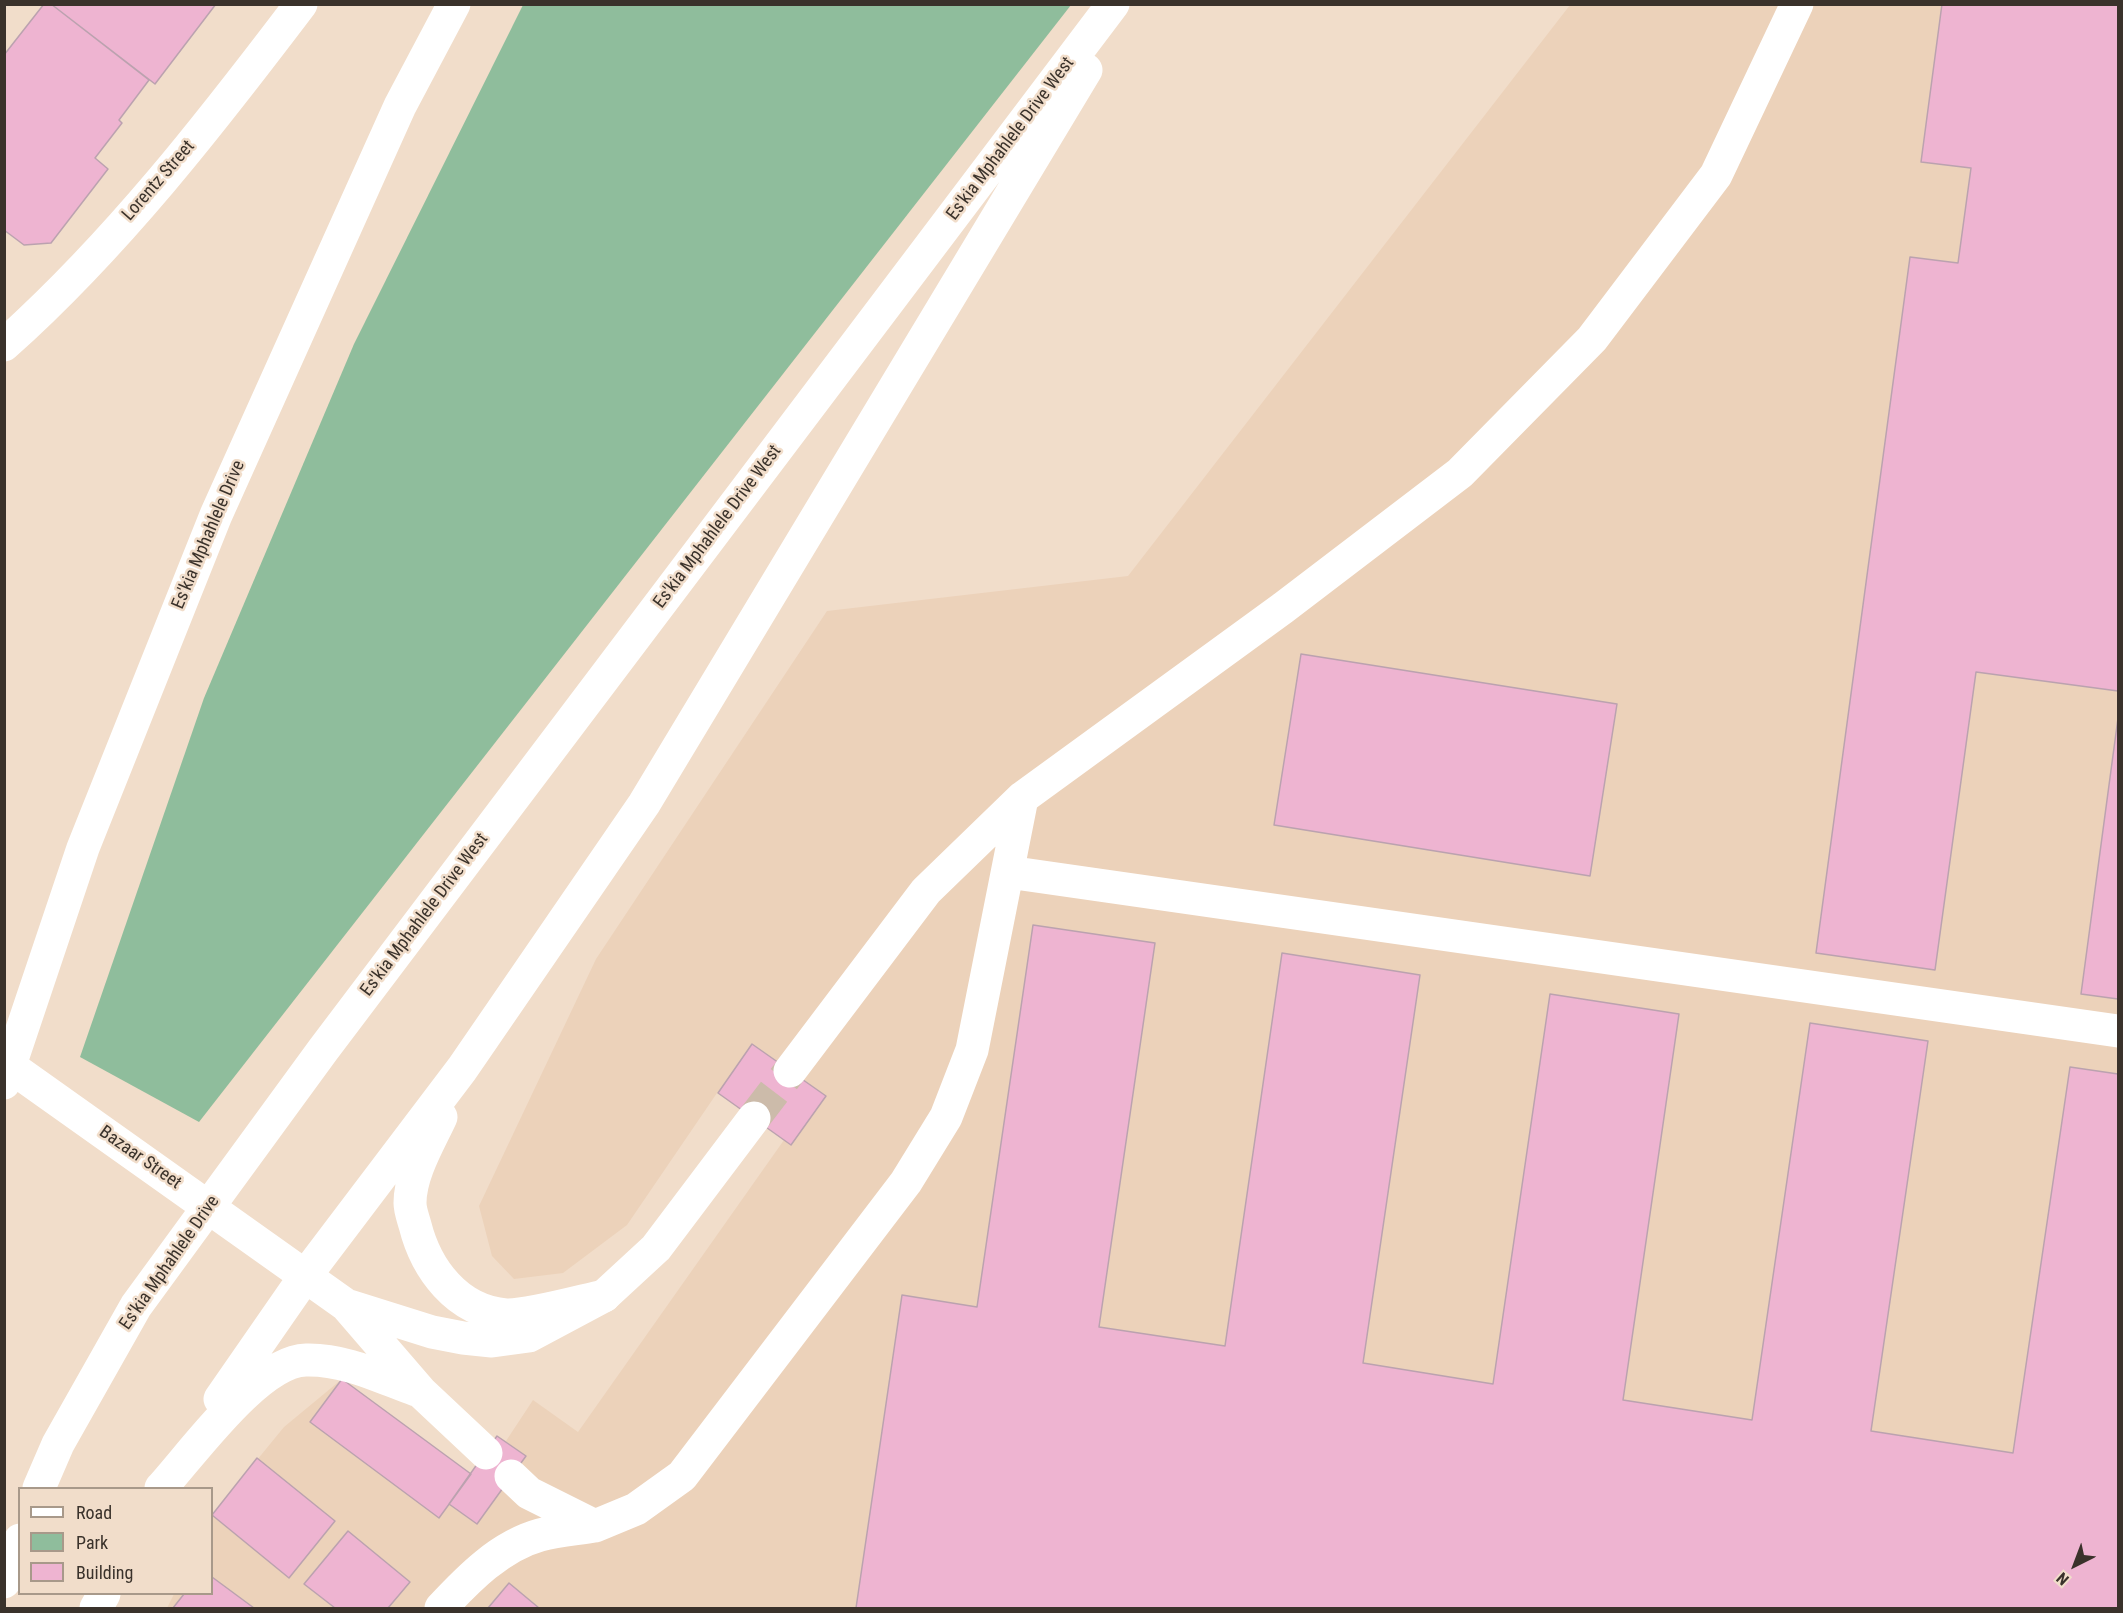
<!DOCTYPE html>
<html>
<head>
<meta charset="utf-8">
<style>
	body { margin:0 }
	#map { position:relative; width:2123px; height:1613px; overflow:hidden; background:#f1ddca; font-family:"Roboto Condensed",sans-serif }
	canvas { display:block }
	.frame { position:absolute; inset:0; border:6px solid #3a322b; pointer-events:none }
	.legend { position:absolute; left:18px; top:1487px; width:195px; height:108px; box-sizing:border-box; background:#f1ddca; border:2px solid #a8998a; margin:0; padding:8px 10px; list-style:none; font-size:18px; color:#3a322b }
	.legend li { display:flex; align-items:center; gap:12px; height:30px }
	.legend b { width:30px; border:2px solid #a8998a }
	.north { position:absolute; left:2045px; top:1535px; width:60px; height:60px; -webkit-text-stroke:4px #f1ddca; paint-order:stroke; rotate:222deg; font-size:16px; font-weight:700; line-height:24px; text-align:center; color:#3a322b }
	.north::after { content:''; display:block; margin:auto; width:21px; height:27px; background:#3a322b; clip-path:polygon(50% 0,100% 100%,50% 72%,0 100%) }
</style>
</head>
<body>
<div id="map">
<canvas width="2123" height="1613"></canvas>
<div class="frame"></div>
<ul class="legend">
<li><b style="height:8px;background:#fff"></b>Road</li>
<li><b style="height:16px;background:#8fbd9c"></b>Park</li>
<li><b style="height:16px;background:#eeb4d1"></b>Building</li>
</ul>
<div class="north">N</div>
</div>
<script>
const ctx = document.querySelector('canvas').getContext('2d');
ctx.lineJoin = 'round';
function fill(path, color) {
  ctx.fillStyle = color;
  ctx.fill(path, 'evenodd');
}
function trace(path, color, width, dash) {
  ctx.strokeStyle = color;
  ctx.lineWidth = width;
  ctx.lineCap = dash ? 'butt' : 'round';
  ctx.setLineDash(dash || []);
  ctx.stroke(path);
}
function drawText(font, color, halo, rows, align = 'center') {
  ctx.font = font + ' "Roboto Condensed",sans-serif';
  ctx.lineWidth = 5;
  ctx.setLineDash([]);
  ctx.textBaseline = 'middle';
  ctx.strokeStyle = halo;
  ctx.fillStyle = color;
  for (const [text, x, y, turn = 0] of rows) {
    ctx.save();
    ctx.translate(x, y);
    ctx.rotate((+turn || 0) * Math.PI / 180);
    ctx.textAlign = isNaN(turn) ? turn : align;
    if (halo) ctx.strokeText(text, 0, 0);
    ctx.fillText(text, 0, 0);
    ctx.restore();
  }
}
const built = new Path2D(`
	M 1570,5 L 2118,5 L 2118,1608 L 167,1608 L 174,1594 L 212,1594 L 212,1515 L 284,1427 L 342,1379 L 470,1474 L 497,1436 L 506,1441 L 533,1400 L 578,1432 L 784,1140 L 717,1093 L 627,1225 L 563,1273 L 514,1279 L 492,1256 L 479,1206 L 596,959 L 827,611 L 1128,576 Z`);
const green = new Path2D(`
	M 523,5 L 1071,5 L 199,1122 L 80,1057 L 204,698 L 354,344 Z`);
const building = new Path2D(`
	M 44,4 L 51,4 L 149,80 L 119,120 L 122,123 L 95,158 L 108,169 L 51,243 L 24,245 L 4,230 L 4,55 Z
	M 51,4 L 216,4 L 155,84 Z
	M 1942,4 L 2118,4 L 2118,691 L 1976,672 L 1935,970 L 1816,953 L 1910,257 L 1958,263 L 1971,168 L 1921,162 Z
	M 1301,654 L 1617,704 L 1590,876 L 1274,825 Z
	M 2118,718 L 2118,999 L 2081,994 Z
	M 1033,925 L 1155,943 L 1099,1327 L 1225,1346 L 1282,953 L 1420,975 L 1363,1363 L 1493,1384 L 1550,994 L 1679,1014 L 1623,1400 L 1752,1420 L 1810,1023 L 1928,1041 L 1871,1431 L 2013,1453 L 2070,1067 L 2118,1074 L 2118,1608 L 856,1608 L 902,1295 L 977,1307 Z
	M 752,1044 L 826,1096 L 791,1145 L 718,1093 Z
	M 342,1379 L 471,1474 L 439,1518 L 310,1422 Z
	M 497,1436 L 526,1456 L 477,1524 L 449,1504 Z
	M 257,1458 L 335,1521 L 289,1578 L 212,1515 Z
	M 348,1531 L 410,1582 L 388,1608 L 335,1608 L 304,1584 Z
	M 212,1577 L 254,1608 L 173,1608 L 184,1594 L 212,1594 Z
	M 509,1583 L 539,1608 L 488,1608 Z`);
const minorTunnel = new Path2D(`
	M 754,1118 L 790,1071`);
const minor = new Path2D(`
	M 4,345 C 116,245 210,124 301,4
	M 1008,872 L 2118,1031
	M 4,1062 L 346,1305 L 421,1392 L 486,1453
	M 790,1071 L 926,891 L 1022,798 L 1283,608 L 1460,473 L 1592,339 L 1716,175 L 1797,4
	M 346,1305 L 432,1332 L 463,1338 L 492,1341 L 529,1336 L 604,1296 L 656,1248 L 754,1118
	M 220,1399 L 306,1275
	M 511,1476 L 529,1493 L 595,1526 L 636,1509 L 682,1476 L 906,1182 L 946,1117 L 972,1050 L 1022,798
	M 161,1488 C 193,1453 258,1361 306,1360 C 345,1359 380,1377 416,1390
	M 96,1608 L 104,1594
	M 441,1608 C 468,1579 500,1546 540,1535 C 558,1530 577,1529 595,1526`);
const major = new Path2D(`
	M 4,1083 L 83,848 L 216,515 L 400,106 L 454,4
	M 441,1117 C 429,1143 410,1174 410,1203 C 410,1210 413,1218 415,1225 C 426,1269 457,1311 506,1315 C 527,1316 581,1301 604,1296
	M 306,1275 L 462,1069 L 644,804 L 1086,70
	M 39,1488 L 58,1444 L 136,1306 L 323,1050 L 1113,4
	M 4,1582 L 20,1540`);
const streetNames = [
	["Es'kia Mphahlele Drive West",1011,139,-53],
	["Lorentz Street",159,181,-49],
	["Es'kia Mphahlele Drive West",718,527,-53],
	["Es'kia Mphahlele Drive",209,535,-67],
	["Es'kia Mphahlele Drive West",425,915,-53],
	["Bazaar Street",140,1158,35],
	["Es'kia Mphahlele Drive",170,1263,-55]
];
fill(built, '#ecd2ba');
fill(green, '#8fbd9c');
fill(building, '#eeb4d1');
trace(building, '#bba2af', 1.5);
trace(minorTunnel, '#cba', 33, [33, 16]);
trace(minor, '#fff', 33);
trace(major, '#fff', 33);
drawText('18px', '#3a322b', '#f1ddca', streetNames);
</script>
</body>
</html>
